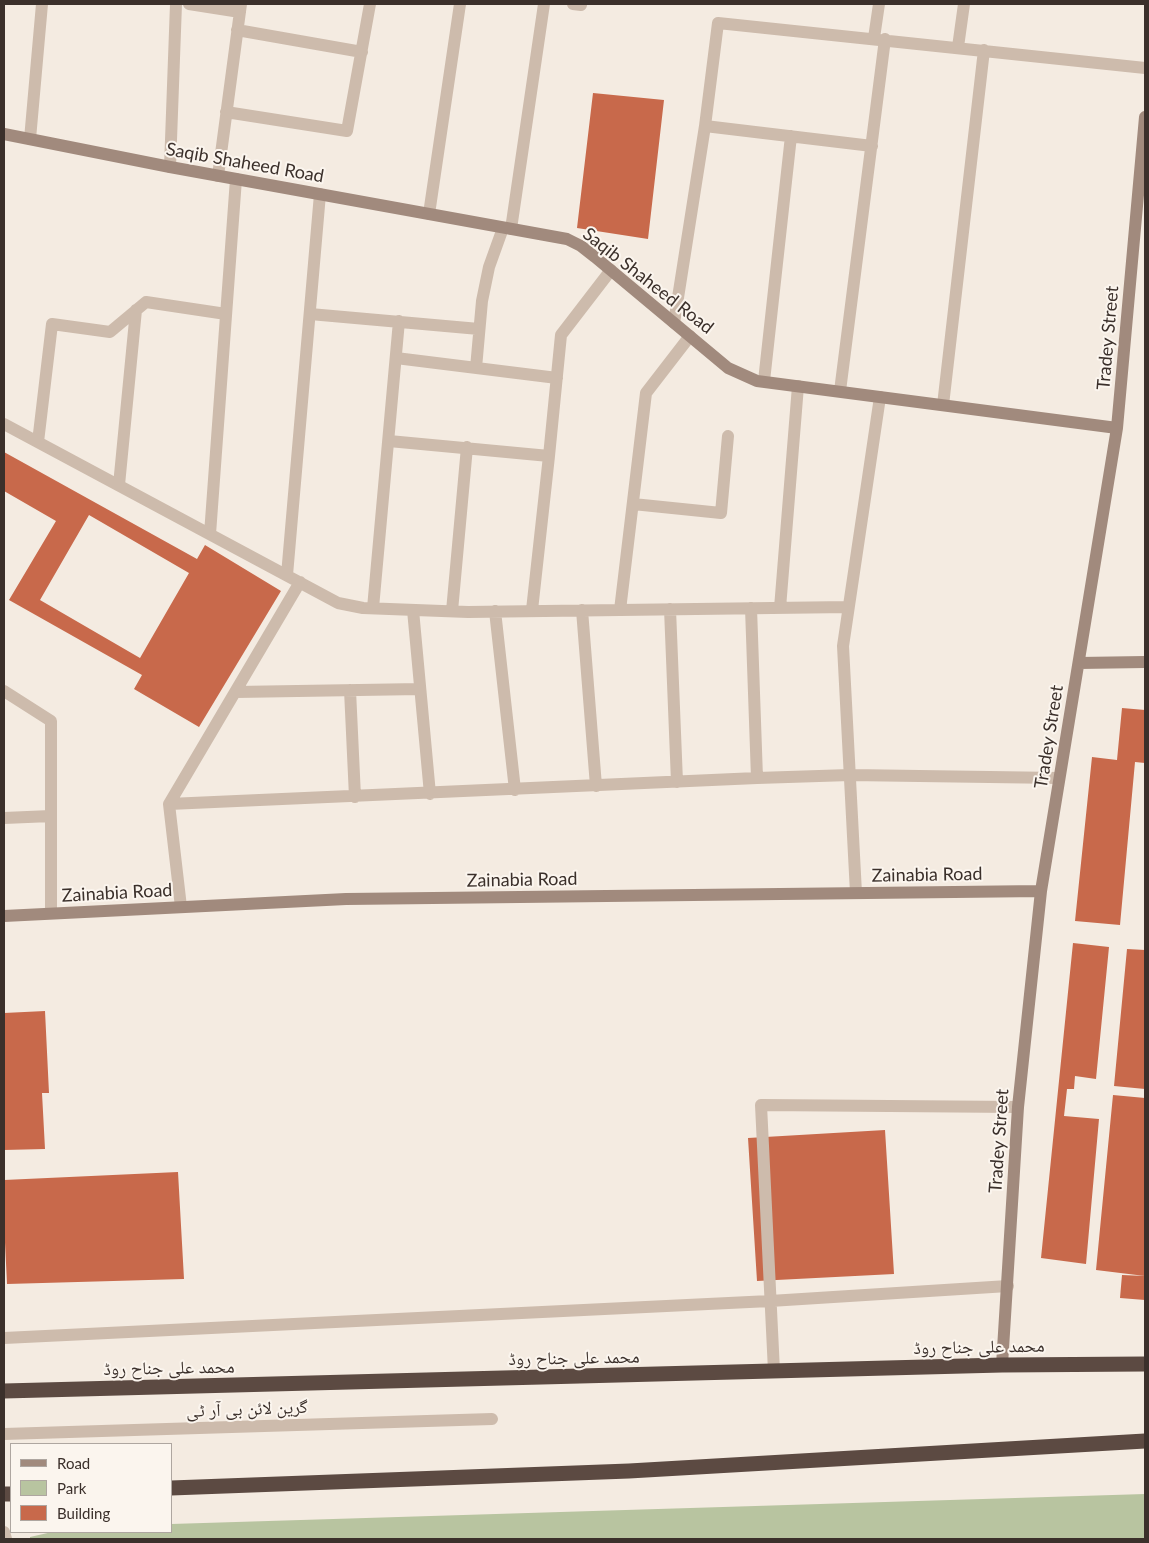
<!DOCTYPE html>
<html>
<head>
<meta charset="utf-8">
<style>
	body { margin:0 }
	#map { position:relative; width:1149px; height:1543px; overflow:hidden; background:#f4ebe1; font-family:Lato,sans-serif }
	canvas { display:block }
	.frame { position:absolute; inset:0; border:5px solid #3b302b; pointer-events:none }
	.legend { position:absolute; left:10px; top:1443px; width:162px; height:90px; box-sizing:border-box; background:#fbf5ee; border:1px solid #aea6a0; margin:0; padding:6px 9px; list-style:none; font-size:15px; color:#3b302b }
	.legend li { display:flex; align-items:center; gap:10px; height:25px }
	.legend b { width:25px; border:1px solid #aea6a0 }
</style>
</head>
<body>
<div id="map">
<canvas width="1149" height="1543"></canvas>
<div class="frame"></div>
<ul class="legend">
<li><b style="height:6px;background:#a18a7d"></b>Road</li>
<li><b style="height:14px;background:#b8c4a0"></b>Park</li>
<li><b style="height:14px;background:#c8694b"></b>Building</li>
</ul>
</div>
<script>
const ctx = document.querySelector('canvas').getContext('2d');
ctx.lineJoin = 'round';
function fill(path, color) {
  ctx.fillStyle = color;
  ctx.fill(path, 'evenodd');
}
function trace(path, color, width, dash) {
  ctx.strokeStyle = color;
  ctx.lineWidth = width;
  ctx.lineCap = dash ? 'butt' : 'round';
  ctx.setLineDash(dash || []);
  ctx.stroke(path);
}
function drawText(font, color, halo, rows, align = 'center') {
  ctx.font = font + ' Lato,"Noto Naskh Arabic",sans-serif';
  ctx.lineWidth = 4;
  ctx.setLineDash([]);
  ctx.textBaseline = 'middle';
  ctx.strokeStyle = halo;
  ctx.fillStyle = color;
  for (const [text, x, y, turn = 0] of rows) {
    ctx.save();
    ctx.translate(x, y);
    ctx.rotate((+turn || 0) * Math.PI / 180);
    ctx.textAlign = isNaN(turn) ? turn : align;
    if (halo) ctx.strokeText(text, 0, 0);
    ctx.fillText(text, 0, 0);
    ctx.restore();
  }
}
const green = new Path2D(`
	M 1145,1494 L 1145,1539 L 30,1539 L 30,1537 L 52,1532 L 171,1532 L 171,1524 Z`);
const building = new Path2D(`
	M 593,93 L 664,100 L 648,239 L 577,228 Z
	M 4,452 L 197,559 L 205,545 L 281,591 L 199,727 L 134,689 L 142,675 L 9,600 L 56,521 L 4,491 ZM 89,515 L 189,573 L 140,658 L 40,600 Z
	M 1122,708 L 1145,710 L 1145,763 L 1135,762 L 1120,925 L 1075,921 L 1092,757 L 1117,760 Z
	M 1073,943 L 1109,947 L 1096,1079 L 1075,1076 L 1074,1089 L 1067,1089 L 1064,1116 L 1099,1119 L 1086,1264 L 1041,1258 Z
	M 1127,949 L 1145,950 L 1145,1089 L 1114,1086 Z
	M 45,1011 L 49,1093 L 42,1093 L 45,1149 L 4,1150 L 4,1013 Z
	M 1113,1095 L 1145,1098 L 1145,1276 L 1096,1270 Z
	M 885,1130 L 894,1274 L 757,1281 L 748,1138 Z
	M 178,1172 L 184,1279 L 7,1284 L 4,1222 L 4,1180 Z
	M 1122,1275 L 1145,1276 L 1145,1300 L 1120,1298 Z`);
const lane = new Path2D(`
	M 4,1434 L 492,1419`);
const street = new Path2D(`
	M 189,4 L 240,12
	M 573,4 L 581,5 L 581,4
	M 237,30 L 362,52
	M 874,38 L 879,4
	M 958,47 L 964,4
	M 226,112 L 347,131 L 370,4
	M 705,126 L 872,146
	M 30,139 L 42,4
	M 170,167 L 176,4
	M 218,176 L 241,4
	M 429,214 L 460,4
	M 511,229 L 544,4
	M 310,314 L 479,329
	M 674,323 L 705,126 L 718,23 L 1145,68
	M 396,358 L 557,378
	M 476,368 L 482,301 L 489,267 L 503,228
	M 764,381 L 791,136
	M 840,391 L 885,39
	M 943,405 L 984,50
	M 4,424 L 338,603 L 363,608 L 468,612 L 848,607
	M 389,441 L 549,456 L 532,610
	M 38,442 L 52,324 L 110,332 L 146,302 L 226,314
	M 549,456 L 561,335 L 611,270
	M 119,485 L 136,310
	M 633,504 L 721,513 L 728,436
	M 210,534 L 236,179
	M 287,575 L 320,194
	M 373,608 L 399,321
	M 751,608 L 757,778
	M 780,608 L 798,386
	M 670,609 L 677,782
	M 413,610 L 430,794
	M 582,610 L 596,786
	M 620,610 L 646,393 L 690,336
	M 452,611 L 467,447
	M 495,611 L 515,790
	M 350,690 L 355,797
	M 4,691 L 51,721 L 51,913
	M 236,692 L 420,689
	M 169,804 L 757,778 L 850,775 L 1059,778
	M 4,818 L 51,816
	M 856,893 L 843,646 L 880,397
	M 181,907 L 169,804 L 300,582
	M 4,1338 L 770,1301 L 1008,1286
	M 774,1371 L 761,1105 L 1018,1107
	M 4,1532 L 6,1539`);
const secondary = new Path2D(`
	M 4,134 L 170,167 L 567,239 L 581,246 L 595,257 L 728,368 L 757,381 L 1117,428
	M 1079,663 L 1145,662
	M 4,916 L 346,899 L 1041,891
	M 1002,1365 L 1018,1107 L 1041,891 L 1117,428 L 1145,117`);
const highway = new Path2D(`
	M 4,1391 L 1002,1365 L 1145,1364
	M 171,1488 L 629,1471 L 1145,1441
	M 4,1494 L 11,1494`);
const streetNames = [
	["Saqib Shaheed Road",245,163,10],
	["Saqib Shaheed Road",648,281,38],
	["Tradey Street",1108,338,-85],
	["Tradey Street",1049,737,-81],
	["Zainabia Road",927,875,-1],
	["Zainabia Road",522,880,-1],
	["Zainabia Road",117,893,-3],
	["Tradey Street",999,1141,-86],
	["محمد علی جناح روڈ",979,1347,-1],
	["محمد علی جناح روڈ",574,1358,-1],
	["محمد علی جناح روڈ",169,1368,-1],
	["گرین لائن بی آر ٹی",247,1409,-2]
];
fill(green, '#b8c4a0');
fill(building, '#c8694b');
trace(lane, '#cdbbac', 12);
trace(street, '#cdbbac', 12);
trace(secondary, '#a18a7d', 12);
trace(highway, '#5c4a42', 15);
drawText('18px', '#3b302b', '#fbf5ee', streetNames);
</script>
</body>
</html>
